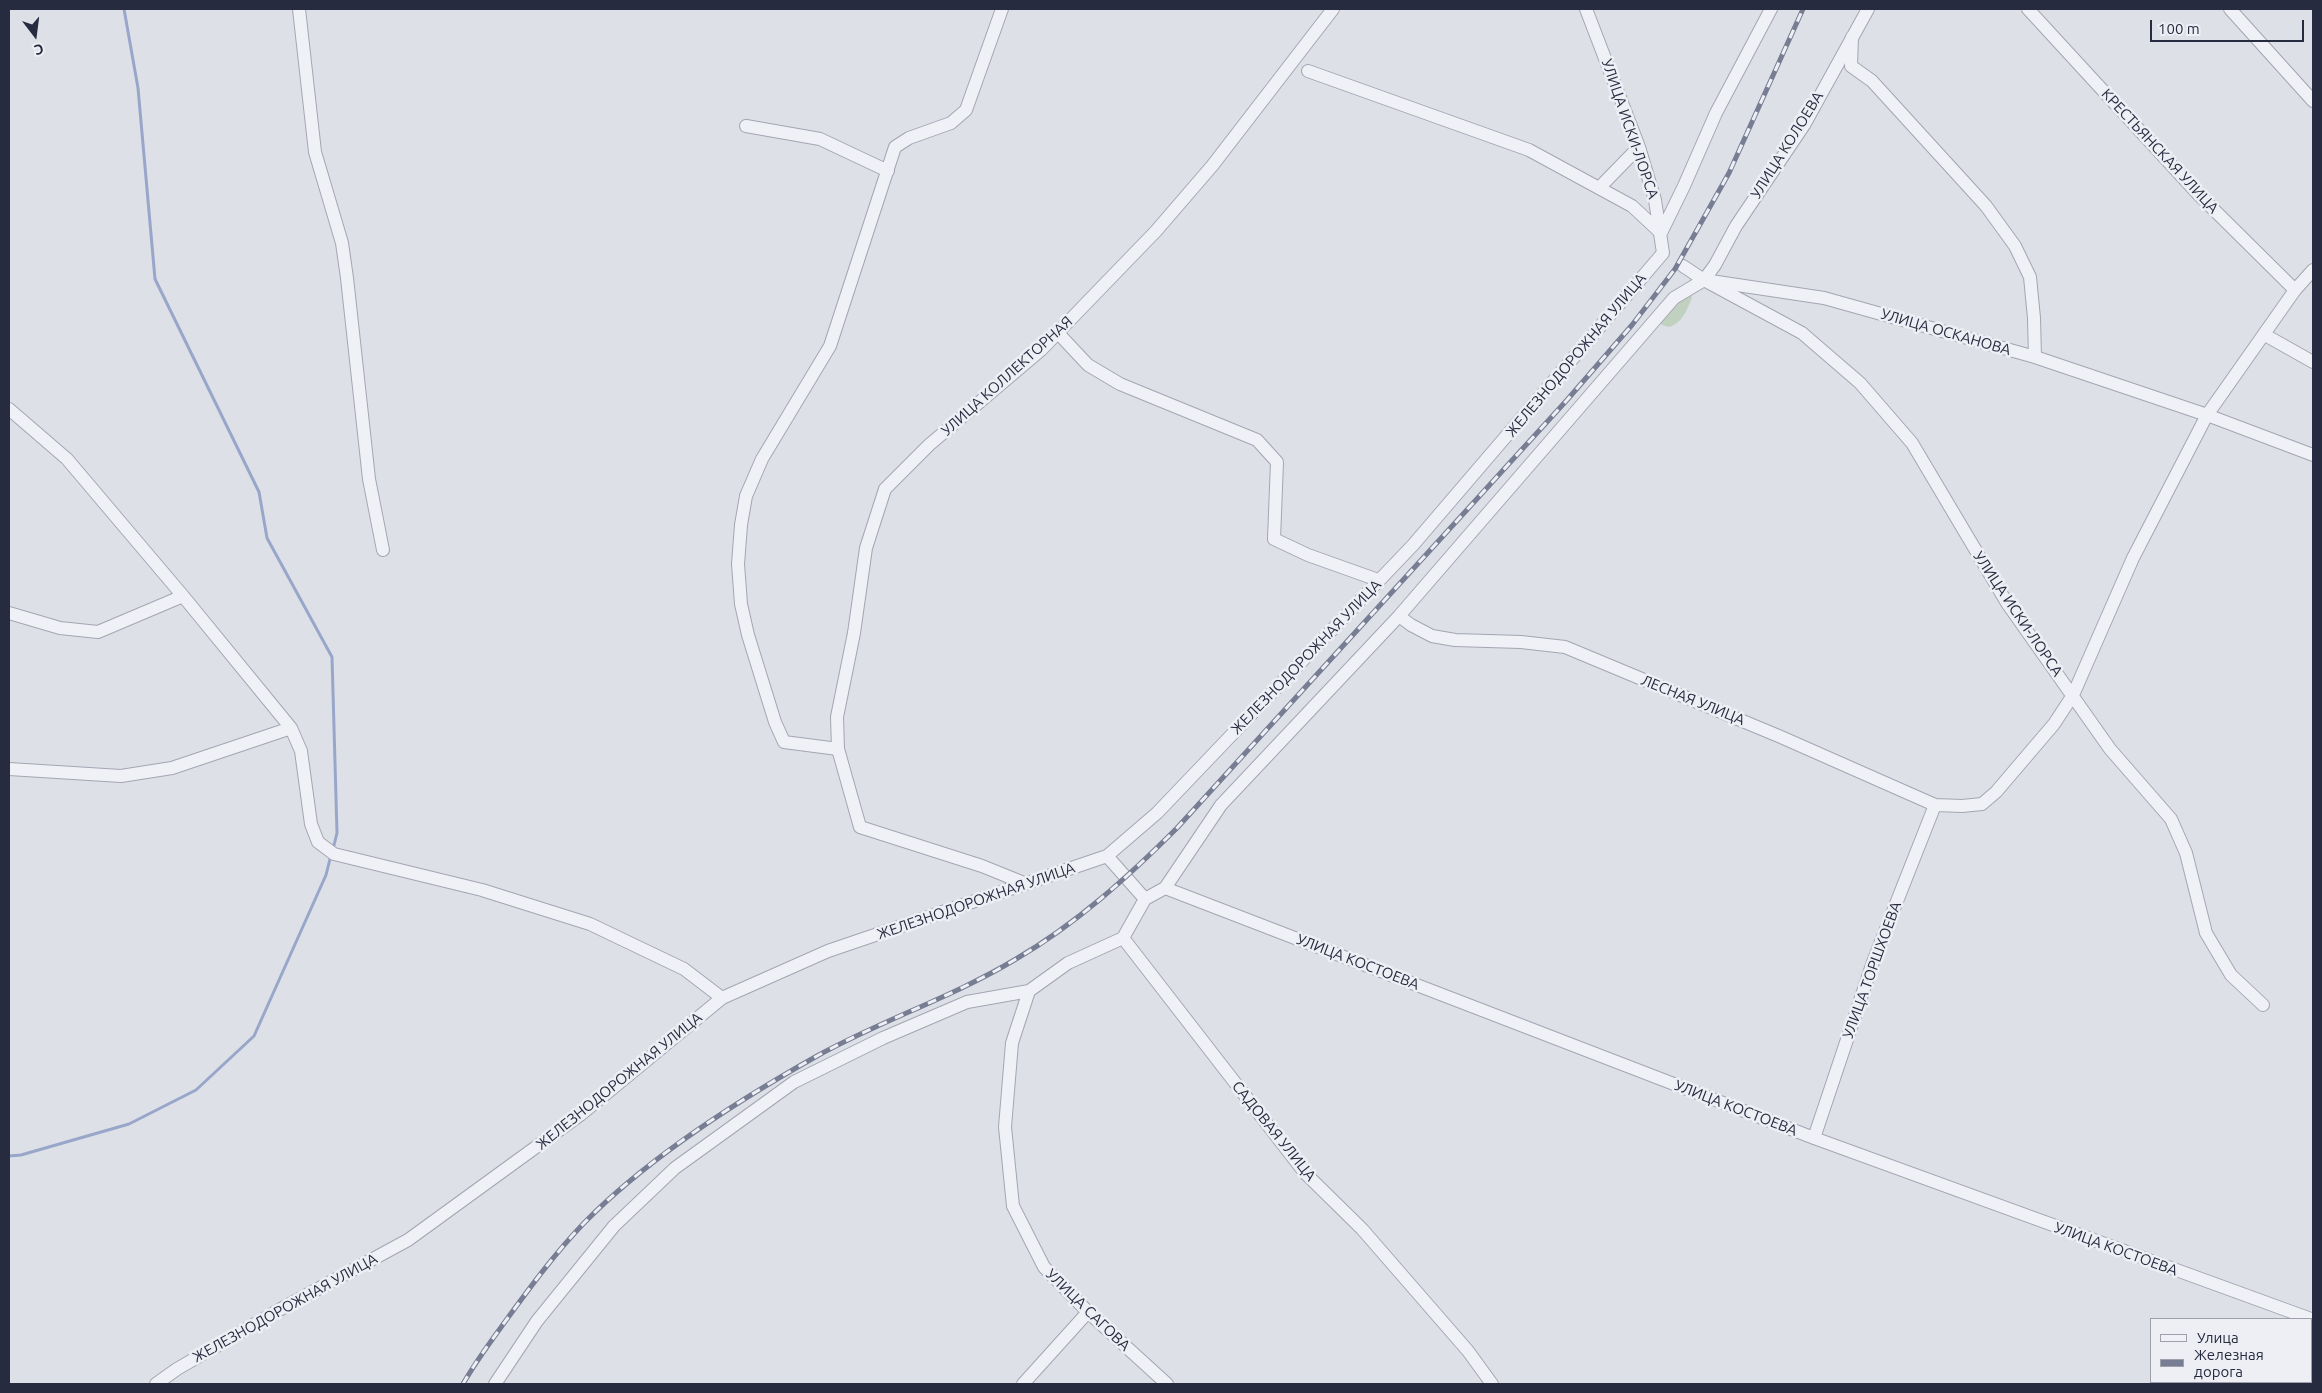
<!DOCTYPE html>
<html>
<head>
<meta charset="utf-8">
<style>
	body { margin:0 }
	#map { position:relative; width:2322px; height:1393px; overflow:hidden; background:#dee0e8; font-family:Ubuntu,sans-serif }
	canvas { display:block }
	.frame { position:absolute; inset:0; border:10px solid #272b3f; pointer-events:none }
	.legend { position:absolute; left:2150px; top:1318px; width:162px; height:65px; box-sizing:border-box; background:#edeff5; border:1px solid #9ea1ac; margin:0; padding:6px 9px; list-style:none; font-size:15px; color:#272b3f }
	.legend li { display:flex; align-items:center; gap:10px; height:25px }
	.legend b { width:25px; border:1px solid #9ea1ac }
	.north { position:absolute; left:10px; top:10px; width:50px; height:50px; -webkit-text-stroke:4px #edeff5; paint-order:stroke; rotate:165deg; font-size:14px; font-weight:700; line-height:20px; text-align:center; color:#272b3f }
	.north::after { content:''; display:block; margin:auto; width:18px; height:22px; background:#272b3f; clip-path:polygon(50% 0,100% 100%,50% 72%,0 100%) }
	.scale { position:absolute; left:2150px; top:20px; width:154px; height:22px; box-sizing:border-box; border:2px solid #272b3f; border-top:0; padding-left:6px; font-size:15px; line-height:18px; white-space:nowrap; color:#272b3f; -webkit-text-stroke:4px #edeff5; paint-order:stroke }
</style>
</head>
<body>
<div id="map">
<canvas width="2322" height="1393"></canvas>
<div class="frame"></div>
<ul class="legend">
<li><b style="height:6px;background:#f0f1f6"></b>Улица</li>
<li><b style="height:6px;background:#777d92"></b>Железная дорога</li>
</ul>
<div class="north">С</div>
<div class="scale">100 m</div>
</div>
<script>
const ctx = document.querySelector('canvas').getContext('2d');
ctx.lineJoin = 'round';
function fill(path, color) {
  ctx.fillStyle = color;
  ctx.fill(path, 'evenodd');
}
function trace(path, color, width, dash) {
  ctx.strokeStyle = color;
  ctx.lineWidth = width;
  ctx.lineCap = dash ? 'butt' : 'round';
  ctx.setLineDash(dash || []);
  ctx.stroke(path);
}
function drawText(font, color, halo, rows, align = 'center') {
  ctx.font = font + ' Ubuntu,sans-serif';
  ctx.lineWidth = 5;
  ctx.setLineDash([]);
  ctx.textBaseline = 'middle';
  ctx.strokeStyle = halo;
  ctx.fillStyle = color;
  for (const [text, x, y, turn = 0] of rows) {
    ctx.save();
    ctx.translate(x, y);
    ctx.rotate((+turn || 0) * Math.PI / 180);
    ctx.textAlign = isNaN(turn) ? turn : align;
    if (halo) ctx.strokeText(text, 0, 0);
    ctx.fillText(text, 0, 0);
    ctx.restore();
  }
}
const green = new Path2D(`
	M 1691,295 L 1692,298 C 1687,309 1683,323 1669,327 L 1662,325 L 1660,322 L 1670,307 Z`);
const stream = new Path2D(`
	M 124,9 L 138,88 L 155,279 L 259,492 L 267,538 L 332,657 L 337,833 L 333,849
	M 9,1156 L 21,1155 L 129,1124 L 196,1090 L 254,1036 L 326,875 L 331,855`);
const minor = new Path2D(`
	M 299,9 L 315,152 L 342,243 L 347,278 L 369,479 L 383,550
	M 1586,9 L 1639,147 L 1655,200 L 1663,253
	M 2028,9 L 2198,194 L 2295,290
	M 2230,9 L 2313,101
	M 1852,37 L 1851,66 L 1872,81 L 1986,206 L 2015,246 L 2030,277 L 2034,318 L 2035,357
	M 1308,71 L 1529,150 L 1632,206 L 1661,233
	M 746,126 L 820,139 L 888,171
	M 1600,187 L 1639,147
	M 1661,233 L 1684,186 L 1716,113 L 1771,9
	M 1683,266 L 1704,280 L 1824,298 L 2035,357 L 2207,415 L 2313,455
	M 1704,280 L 1802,333 L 1860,383 L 1912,443 L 2007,603 L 2110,749 L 2171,819 L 2186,853 L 2206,933 L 2231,975 L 2263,1005
	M 1058,333 L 1088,365 L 1120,384 L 1257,440 L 1277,462 L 1274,539 L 1308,555 L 1378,580
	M 2265,335 L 2313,362
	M 9,409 L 67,459 L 183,596 L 291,728 L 301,751 L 311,824 L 318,842 L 334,854 L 482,890 L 590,924 L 684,969 L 722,998
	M 9,613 L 60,628 L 98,632 L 183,596
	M 1399,616 L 1411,625 L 1432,636 L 1455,640 L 1521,642 L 1565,647 L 1781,737 L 1935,805 L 1962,806 L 1982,804 L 1996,792 L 2054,724 L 2073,695 L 2133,558 L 2207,415 L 2295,290 L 2313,270
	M 838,749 L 784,742 L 775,722 L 748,635 L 741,604 L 738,564 L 741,525 L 746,496 L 762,459 L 830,346 L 895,147 L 909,138 L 951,123 L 966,110 L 1002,9
	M 9,769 L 121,776 L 172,768 L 291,728
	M 1107,856 L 1145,899
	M 1024,883 L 982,866 L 860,827 L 838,749 L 837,717 L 854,633 L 866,548 L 885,489 L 929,445 L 1041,350 L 1156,231 L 1212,166 L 1333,9
	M 1165,888 L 1814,1138 L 2311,1319
	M 1123,938 L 1305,1173 L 1362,1229 L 1468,1351 L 1492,1384
	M 1029,991 L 1012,1043 L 1005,1127 L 1013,1206 L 1044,1267 L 1088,1312 L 1167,1384
	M 1814,1138 L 1873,962 L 1935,805
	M 156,1384 L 177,1369 L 279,1310 L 408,1240 L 580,1115 L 722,998 L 828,951 L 1107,856 L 1157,813 L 1413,545 L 1663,253
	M 495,1384 L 537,1321 L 614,1226 L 675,1168 L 794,1082 L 883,1038 L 967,1002 L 1029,991 L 1068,963 L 1123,938 L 1145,899 L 1165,888 L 1221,805 L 1399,616 L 1674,298 L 1704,280 L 1715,265 L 1736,226 L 1804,125 L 1868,9
	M 1023,1384 L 1088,1312`);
const rail = new Path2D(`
	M 463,1384 C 476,1361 491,1341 507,1319 C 531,1286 556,1252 585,1222 C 649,1157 737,1101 817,1056 C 882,1020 953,997 1016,959 C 1076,924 1128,877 1177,828 L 1567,400 L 1632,325 L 1675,269 L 1729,173 L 1803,9`);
const streetNames = [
	["УЛИЦА ИСКИ-ЛОРСА",1630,129,71],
	["УЛИЦА КОЛОЕВА",1787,145,-58],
	["КРЕСТЬЯНСКАЯ УЛИЦА",2160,151,47],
	["УЛИЦА ОСКАНОВА",1946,332,16],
	["ЖЕЛЕЗНОДОРОЖНАЯ УЛИЦА",1576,355,-50],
	["УЛИЦА КОЛЛЕКТОРНАЯ",1007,376,-42],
	["УЛИЦА ИСКИ-ЛОРСА",2018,614,56],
	["ЖЕЛЕЗНОДОРОЖНАЯ УЛИЦА",1306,657,-46],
	["ЛЕСНАЯ УЛИЦА",1693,700,22],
	["ЖЕЛЕЗНОДОРОЖНАЯ УЛИЦА",976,901,-19],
	["УЛИЦА КОСТОЕВА",1358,962,21],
	["УЛИЦА ТОРШХОЕВА",1872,970,-70],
	["ЖЕЛЕЗНОДОРОЖНАЯ УЛИЦА",619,1081,-39],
	["УЛИЦА КОСТОЕВА",1736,1108,21],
	["САДОВАЯ УЛИЦА",1274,1131,51],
	["УЛИЦА КОСТОЕВА",2116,1249,20],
	["ЖЕЛЕЗНОДОРОЖНАЯ УЛИЦА",285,1308,-29],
	["УЛИЦА САГОВА",1088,1310,44]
];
fill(green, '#c0d2bf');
trace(stream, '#98a7c9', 3);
trace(minor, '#a3a6b2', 14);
trace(minor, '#f0f1f6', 12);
trace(rail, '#777d92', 5);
trace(rail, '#edeff5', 3, [9]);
drawText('15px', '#272b3f', '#edeff5', streetNames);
</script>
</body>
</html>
